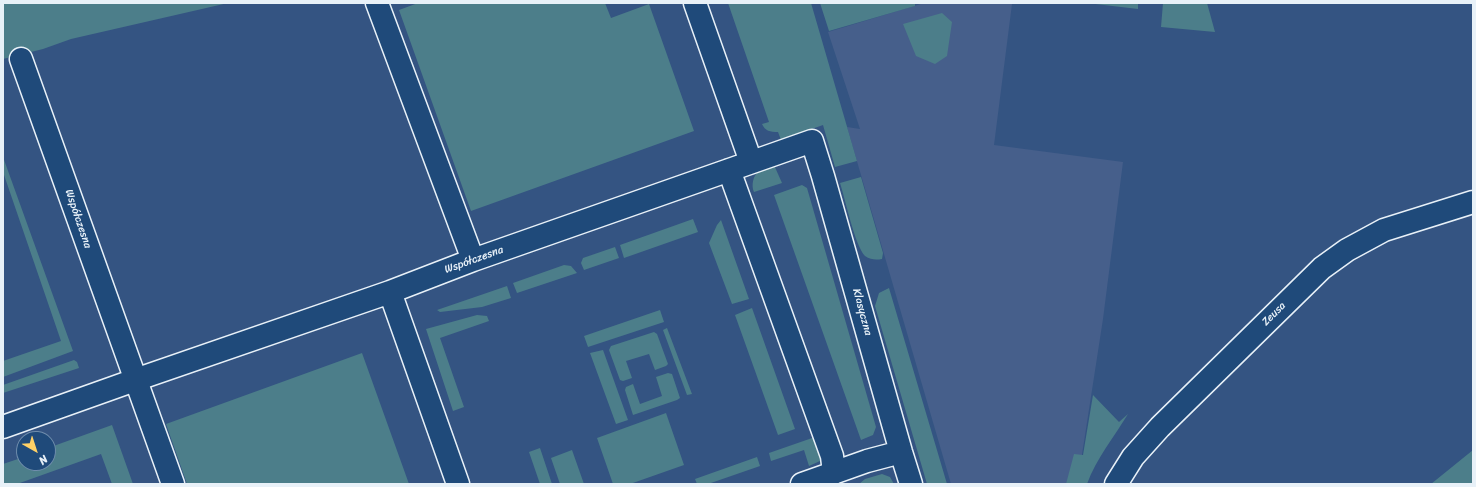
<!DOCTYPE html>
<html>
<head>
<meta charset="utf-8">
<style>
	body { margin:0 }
	#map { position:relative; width:1476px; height:487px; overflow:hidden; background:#345482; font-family:Sriracha,sans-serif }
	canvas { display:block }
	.frame { position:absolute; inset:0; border:4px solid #e8f1f8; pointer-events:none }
	.north { position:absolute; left:16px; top:431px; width:40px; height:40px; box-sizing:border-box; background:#1f4a7a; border:1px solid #6f8dac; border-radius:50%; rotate:141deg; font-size:11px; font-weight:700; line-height:16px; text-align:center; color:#e8f1f8 }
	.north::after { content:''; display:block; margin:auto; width:14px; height:18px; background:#ffd166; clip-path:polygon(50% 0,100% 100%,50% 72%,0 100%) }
</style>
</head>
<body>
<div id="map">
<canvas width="1476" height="487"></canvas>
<div class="frame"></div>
<div class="north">N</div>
</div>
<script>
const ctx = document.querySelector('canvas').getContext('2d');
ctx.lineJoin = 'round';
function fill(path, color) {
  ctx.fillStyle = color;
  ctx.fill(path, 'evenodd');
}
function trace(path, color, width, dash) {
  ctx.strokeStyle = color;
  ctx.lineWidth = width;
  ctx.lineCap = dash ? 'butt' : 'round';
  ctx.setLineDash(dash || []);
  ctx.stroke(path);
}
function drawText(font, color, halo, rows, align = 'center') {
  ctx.font = font + ' Sriracha,sans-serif';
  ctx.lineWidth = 3;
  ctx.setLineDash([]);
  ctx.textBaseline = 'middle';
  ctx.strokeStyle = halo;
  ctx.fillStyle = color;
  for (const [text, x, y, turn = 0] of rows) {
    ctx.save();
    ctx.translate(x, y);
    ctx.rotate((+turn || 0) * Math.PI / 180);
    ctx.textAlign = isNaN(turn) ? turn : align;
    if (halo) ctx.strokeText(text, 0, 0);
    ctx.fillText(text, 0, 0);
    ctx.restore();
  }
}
const built = new Path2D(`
	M 924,3 L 1012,4 L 994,145 L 1123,162 L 1103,319 L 1079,474 L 1073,484 L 951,484 L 847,127 L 860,129 L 828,32 Z`);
const green = new Path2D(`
	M 3,3 L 228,3 L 71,39 L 43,49 L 3,59 Z
	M 418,3 L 605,3 L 611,18 L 649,4 L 694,131 L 471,211 L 399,10 Z
	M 728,3 L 811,3 L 857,161 L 835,167 L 823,125 L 781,140 L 778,132 C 770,132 765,131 762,124 L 769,122 Z
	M 820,3 L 915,3 L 915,6 L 829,31 Z
	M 1087,3 L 1138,3 L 1138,9 Z
	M 1163,3 L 1207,3 L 1215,32 L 1161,27 Z
	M 942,13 L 952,22 L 947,56 L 935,64 L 916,56 L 903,24 Z
	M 3,157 L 73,351 L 3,377 L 3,361 L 61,341 L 3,172 Z
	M 774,165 L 782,183 L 754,192 C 751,186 753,175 759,171 C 763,168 770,166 774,165 Z
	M 861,177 L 883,253 L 882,259 C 876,260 871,260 865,256 C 855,246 845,198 840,183 Z
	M 802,185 L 807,188 L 876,427 L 873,435 L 861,440 L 774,195 Z
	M 693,219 L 698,232 L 624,258 L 620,245 Z
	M 721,220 L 749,299 L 732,304 L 709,243 L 717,225 Z
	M 615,247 L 619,258 L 584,270 L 581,263 L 583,258 Z
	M 564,265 L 571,266 L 577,273 L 517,293 L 513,283 Z
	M 507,286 L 511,298 L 482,307 L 440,312 L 437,310 Z
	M 889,288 L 947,484 L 927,484 L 875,306 L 879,293 Z
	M 752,308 L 795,429 L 778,435 L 735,315 Z
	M 660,310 L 664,322 L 588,347 L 584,336 Z
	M 477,315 L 487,316 L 489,321 L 440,338 L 464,407 L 453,411 L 426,329 Z
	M 667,328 L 692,394 L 687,395 L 663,330 Z
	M 654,332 L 657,334 L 668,364 L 666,366 L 655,370 L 649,354 L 626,361 L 632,378 L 623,381 L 620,380 L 609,350 L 611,346 Z
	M 603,350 L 628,420 L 616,424 L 590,353 Z
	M 362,353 L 409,484 L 187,484 L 166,424 Z
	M 74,360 L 77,362 L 79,368 L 3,393 L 3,385 Z
	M 668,373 L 672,374 L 680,398 L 677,400 L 633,415 L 625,390 L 626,387 L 633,384 L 640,404 L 662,396 L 656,377 Z
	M 1093,395 L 1119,422 L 1128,414 C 1114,437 1096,459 1087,484 L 1066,484 L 1074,454 L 1083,455 Z
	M 666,413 L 684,465 L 630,484 L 613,484 L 597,438 Z
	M 112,425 L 133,484 L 112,484 L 101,454 L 17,484 L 3,484 L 3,464 L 24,457 L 24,463 L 48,463 L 48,448 Z
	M 815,437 L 821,453 L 820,461 L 809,466 L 804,450 L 771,461 L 769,453 Z
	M 540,448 L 552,484 L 540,484 L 529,452 Z
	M 572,450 L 584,484 L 560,484 L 551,458 Z
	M 1473,450 L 1473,484 L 1431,484 Z
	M 757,457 L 760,466 L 708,484 L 697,484 L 695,479 Z
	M 882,474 L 890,477 L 894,484 L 859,484 L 865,479 Z`);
const minor = new Path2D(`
	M 377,3 L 473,260
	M 695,3 L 751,162
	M 21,59 L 173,484
	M 729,170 L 832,456 L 834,473
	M 390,292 L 458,484
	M 3,427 L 135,380 L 390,292 L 473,260 L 812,141 L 823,176 L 901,452 L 911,484
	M 802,484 L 867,461 L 901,452`);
const tertiary = new Path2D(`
	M 1116,484 L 1133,457 L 1160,427 L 1322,268 L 1347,250 L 1384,230 L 1473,202`);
const streetNames = [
	["Współczesna",78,219,71],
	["Współczesna",474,260,-20],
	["Klasyczna",862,312,75],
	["Zeusa",1274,314,-45]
];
fill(built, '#465f8b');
fill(green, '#4c7e8a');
trace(minor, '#e8f1f8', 25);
trace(tertiary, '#e8f1f8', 25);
trace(minor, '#1f4a7a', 22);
trace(tertiary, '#1f4a7a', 22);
drawText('11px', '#e8f1f8', '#1f4a7a', streetNames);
</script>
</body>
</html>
